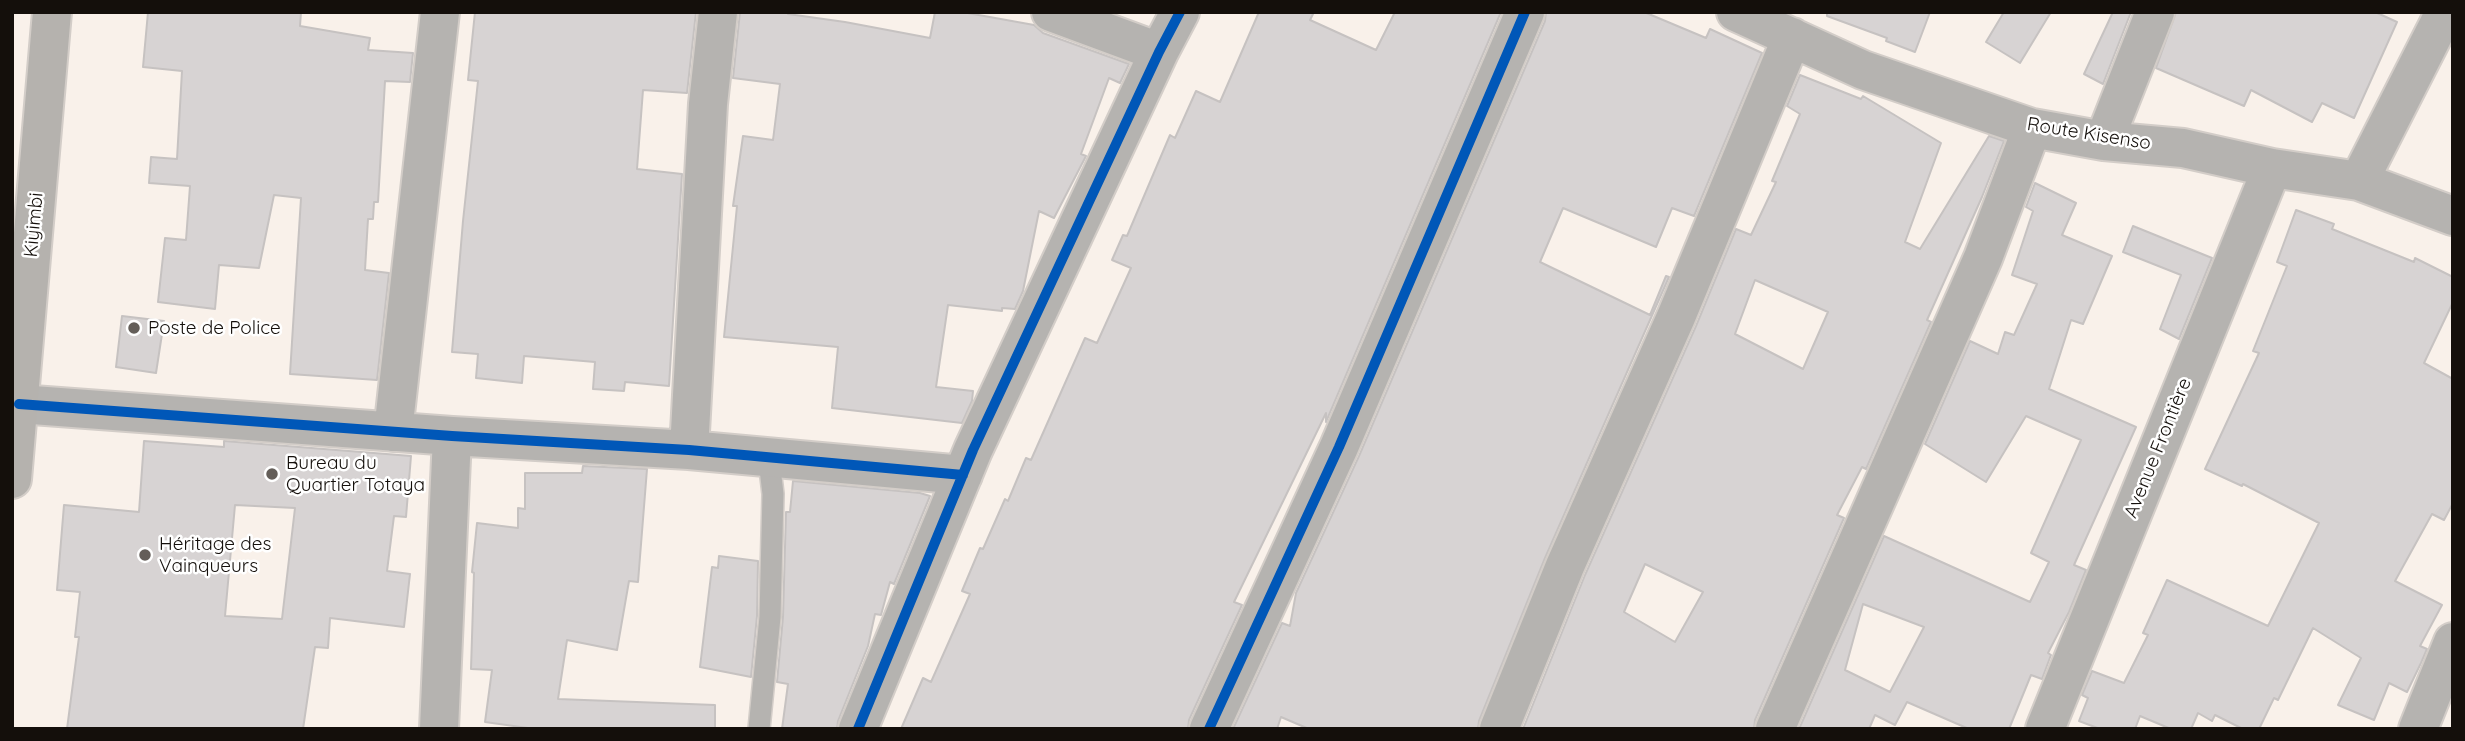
<!DOCTYPE html>
<html>
<head>
<meta charset="utf-8">
<style>
	body { margin:0 }
	#map { position:relative; width:2465px; height:741px; overflow:hidden; background:#f9f1ea; font-family:Quicksand,sans-serif }
	canvas { display:block }
	.frame { position:absolute; inset:0; border:14px solid #140f0b; pointer-events:none }
</style>
</head>
<body>
<div id="map">
<canvas width="2465" height="741"></canvas>
<div class="frame"></div>
</div>
<script>
const ctx = document.querySelector('canvas').getContext('2d');
ctx.lineJoin = 'round';
function fill(path, color) {
  ctx.fillStyle = color;
  ctx.fill(path, 'evenodd');
}
function trace(path, color, width, dash) {
  ctx.strokeStyle = color;
  ctx.lineWidth = width;
  ctx.lineCap = dash ? 'butt' : 'round';
  ctx.setLineDash(dash || []);
  ctx.stroke(path);
}
function drawText(font, color, halo, rows, align = 'center') {
  ctx.font = font + ' Quicksand,sans-serif';
  ctx.lineWidth = 5;
  ctx.setLineDash([]);
  ctx.textBaseline = 'middle';
  ctx.strokeStyle = halo;
  ctx.fillStyle = color;
  for (const [text, x, y, turn = 0] of rows) {
    ctx.save();
    ctx.translate(x, y);
    ctx.rotate((+turn || 0) * Math.PI / 180);
    ctx.textAlign = isNaN(turn) ? turn : align;
    if (halo) ctx.strokeText(text, 0, 0);
    ctx.fillText(text, 0, 0);
    ctx.restore();
  }
}
const building = new Path2D(`
	M 148,12 L 301,12 L 300,26 L 370,38 L 368,50 L 413,53 L 410,82 L 385,81 L 378,202 L 374,202 L 373,219 L 368,219 L 365,270 L 389,273 L 377,380 L 290,374 L 301,198 L 274,195 L 259,268 L 219,265 L 215,309 L 158,302 L 165,238 L 186,240 L 190,186 L 149,183 L 151,157 L 177,159 L 182,71 L 143,67 Z
	M 475,12 L 696,12 L 687,93 L 643,90 L 637,169 L 682,174 L 669,386 L 625,382 L 624,391 L 593,389 L 595,362 L 524,356 L 522,383 L 476,378 L 478,354 L 452,352 L 463,221 L 478,81 L 468,80 Z
	M 740,12 L 789,12 L 788,14 L 845,22 L 930,38 L 935,12 L 962,12 L 1034,25 L 1043,33 L 1129,64 L 1120,83 L 1109,78 L 1081,154 L 1086,156 L 1054,218 L 1039,211 L 1023,291 L 1015,309 L 1002,308 L 1002,311 L 948,305 L 936,387 L 973,391 L 972,401 L 962,423 L 832,408 L 838,347 L 724,337 L 737,206 L 733,206 L 743,136 L 773,140 L 780,84 L 733,78 Z
	M 1259,12 L 1314,12 L 1310,20 L 1376,50 L 1395,12 L 1501,12 L 1326,422 L 1326,413 L 1234,602 L 1242,605 L 1189,720 L 1188,729 L 901,729 L 923,678 L 931,682 L 970,594 L 962,591 L 980,548 L 983,549 L 1005,499 L 1008,501 L 1026,458 L 1031,460 L 1085,338 L 1097,343 L 1131,268 L 1112,260 L 1123,235 L 1127,236 L 1170,135 L 1175,138 L 1196,91 L 1220,102 Z
	M 1546,12 L 1644,12 L 1706,38 L 1710,29 L 1762,53 L 1694,216 L 1672,208 L 1656,247 L 1563,208 L 1540,262 L 1650,315 L 1666,276 L 1669,277 L 1545,558 L 1479,721 L 1478,729 L 1309,729 L 1281,717 L 1277,729 L 1233,729 L 1282,623 L 1290,626 L 1296,593 L 1359,456 L 1545,21 Z
	M 1827,12 L 1930,12 L 1915,52 L 1886,41 L 1887,38 L 1827,16 Z
	M 2004,12 L 2051,12 L 2020,63 L 1986,42 Z
	M 2113,12 L 2131,12 L 2103,84 L 2084,74 Z
	M 2176,12 L 2375,12 L 2397,22 L 2354,118 L 2322,103 L 2312,122 L 2251,90 L 2244,106 L 2156,68 Z
	M 1800,75 L 1861,99 L 1863,96 L 1941,143 L 1905,242 L 1920,249 L 1989,136 L 2004,141 L 1982,197 L 1927,320 L 1931,322 L 1866,469 L 1862,467 L 1837,515 L 1844,518 L 1755,720 L 1754,729 L 1523,729 L 1585,575 L 1696,326 L 1736,229 L 1751,235 L 1776,182 L 1772,181 L 1800,114 L 1787,106 ZM 1755,280 L 1828,312 L 1803,369 L 1735,334 ZM 1645,564 L 1703,592 L 1675,642 L 1624,612 Z
	M 2035,183 L 2076,203 L 2062,235 L 2112,256 L 2083,324 L 2071,320 L 2049,389 L 2136,427 L 2074,565 L 2086,570 L 2069,612 L 2048,653 L 2051,655 L 2042,679 L 2031,675 L 2009,729 L 1969,729 L 1907,702 L 1895,725 L 1875,715 L 1869,729 L 1799,729 L 1884,536 L 2030,602 L 2049,562 L 2031,553 L 2081,440 L 2026,416 L 1986,482 L 1925,444 L 1970,341 L 1998,354 L 2005,332 L 2014,335 L 2037,284 L 2012,275 L 2033,211 L 2026,207 ZM 1863,604 L 1924,627 L 1890,692 L 1845,670 Z
	M 2296,210 L 2334,224 L 2332,229 L 2414,262 L 2415,258 L 2453,277 L 2453,302 L 2424,363 L 2453,379 L 2453,503 L 2444,520 L 2432,514 L 2395,581 L 2442,605 L 2420,646 L 2427,649 L 2421,663 L 2407,692 L 2389,683 L 2374,720 L 2338,705 L 2361,658 L 2313,628 L 2278,700 L 2274,698 L 2259,729 L 2243,729 L 2215,715 L 2212,721 L 2198,713 L 2191,729 L 2171,729 L 2140,716 L 2135,729 L 2100,729 L 2079,721 L 2088,698 L 2082,695 L 2092,671 L 2124,683 L 2148,635 L 2143,633 L 2167,580 L 2268,626 L 2319,523 L 2243,484 L 2242,486 L 2205,469 L 2259,353 L 2253,351 L 2287,266 L 2277,262 Z
	M 2133,226 L 2212,258 L 2179,339 L 2160,329 L 2181,275 L 2123,252 Z
	M 122,316 L 164,321 L 156,373 L 116,367 Z
	M 144,441 L 224,447 L 224,441 L 411,456 L 406,517 L 394,516 L 387,571 L 410,574 L 404,627 L 330,618 L 328,648 L 315,647 L 303,729 L 67,729 L 79,637 L 75,637 L 80,592 L 57,590 L 64,505 L 139,512 ZM 235,505 L 295,508 L 282,619 L 225,616 Z
	M 583,466 L 647,469 L 638,582 L 629,581 L 617,650 L 567,640 L 558,699 L 715,705 L 715,729 L 535,729 L 485,722 L 492,670 L 471,669 L 474,573 L 472,572 L 477,523 L 518,528 L 518,508 L 525,509 L 525,473 L 582,473 Z
	M 793,481 L 920,493 L 930,496 L 894,584 L 890,582 L 881,615 L 875,614 L 868,646 L 838,721 L 837,729 L 782,729 L 788,684 L 777,682 L 783,617 L 786,512 L 790,512 Z
	M 719,556 L 758,561 L 757,616 L 751,677 L 700,667 L 712,567 L 718,568 Z`);
const lane = new Path2D(`
	M 759,729 L 770,617 L 773,494 L 769,460 L 780,460`);
const street = new Path2D(`
	M 1051,12 L 1159,52
	M 1736,12 L 1863,70 L 2032,128 L 2104,141 L 2183,148 L 2272,168 L 2359,181 L 2453,216
	M 2104,141 L 2155,12
	M 2359,181 L 2445,12
	M 19,404 L 452,436 L 689,450 L 963,475
	M 393,432 L 440,12
	M 689,450 L 708,104 L 718,12
	M 439,729 L 452,436
	M 858,729 L 973,450 L 1159,52 L 1180,12
	M 1209,729 L 1339,447 L 1525,12
	M 1499,729 L 1565,566 L 1676,317 L 1792,37
	M 1775,729 L 1983,258 L 2032,128
	M 2045,729 L 2272,168
	M 2418,729 L 2453,642`);
const secondary = new Path2D(`
	M 12,479 L 52,12`);
const cycleway = new Path2D(`
	M 19,404 L 452,436 L 689,450 L 963,475
	M 858,729 L 973,450 L 1159,52 L 1180,12
	M 1209,729 L 1339,447 L 1525,12`);
const markers = [
	[134,328,7,"#645e59"],
	[272,474,7,"#645e59"],
	[145,555,7,"#645e59"]
];
const streetNames = [
	["Route Kisenso",2089,134,9],
	["Kiyimbi",34,225,-85],
	["Avenue Frontière",2158,448,-68]
];
const poiNames = [
	["Poste de Police",148,328],
	["Bureau du",286,463],
	["Quartier Totaya",286,485],
	["Héritage des",159,544],
	["Vainqueurs",159,566]
];
fill(building, '#d7d3d3');
trace(building, '#c6c2c1', 2);
trace(lane, '#d3cdc8', 24);
trace(street, '#d3cdc8', 42);
trace(secondary, '#d3cdc8', 42);
trace(lane, '#b5b3b0', 21);
trace(street, '#b5b3b0', 38);
trace(secondary, '#b5b2ae', 38);
trace(cycleway, '#0057b8', 10);
for (const [x, y, r, color] of markers) {
  const dot = new Path2D();
  dot.arc(x, y, r, 0, 2 * Math.PI);
  ctx.fillStyle = color;
  ctx.fill(dot);
  trace(dot, '#fff', 2.5);
}
drawText('19px', '#140f0b', '#fff', streetNames);
drawText('19px', '#140f0b', '#fff', poiNames, 'left');
</script>
</body>
</html>
